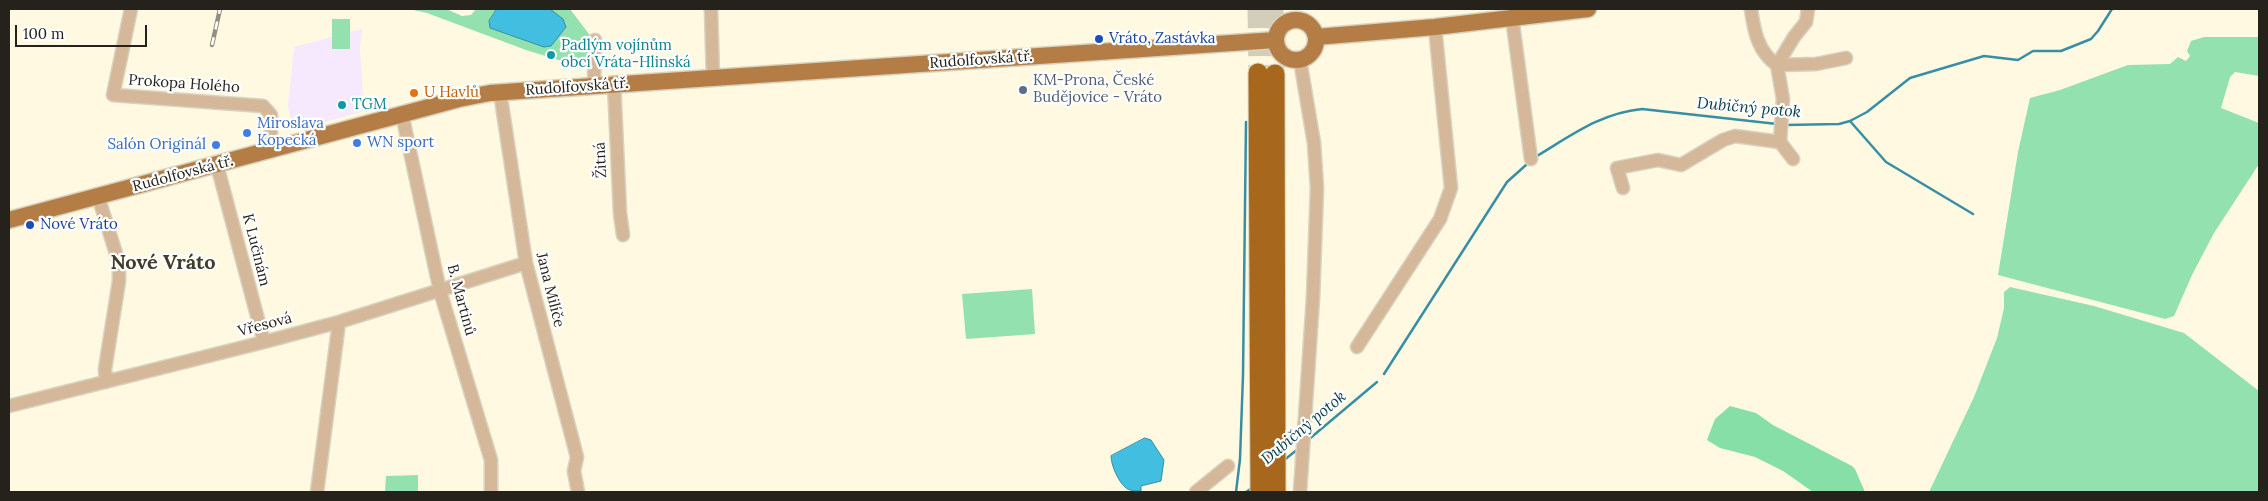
<!DOCTYPE html>
<html>
<head>
<meta charset="utf-8">
<style>
	body { margin:0 }
	#map { position:relative; width:2268px; height:501px; overflow:hidden; background:#fff9e2; font-family:Lora,serif }
	canvas { display:block }
	.frame { position:absolute; inset:0; border:10px solid #24221a; pointer-events:none }
	.scale { position:absolute; left:15px; top:25px; width:132px; height:22px; box-sizing:border-box; border:2px solid #24221a; border-top:0; padding-left:6px; font-size:15px; line-height:18px; white-space:nowrap; color:#24221a; -webkit-text-stroke:4px #fff; paint-order:stroke }
</style>
</head>
<body>
<div id="map">
<canvas width="2268" height="501"></canvas>
<div class="frame"></div>
<div class="scale">100 m</div>
</div>
<script>
const ctx = document.querySelector('canvas').getContext('2d');
ctx.lineJoin = 'round';
function fill(path, color) {
  ctx.fillStyle = color;
  ctx.fill(path, 'evenodd');
}
function trace(path, color, width, dash) {
  ctx.strokeStyle = color;
  ctx.lineWidth = width;
  ctx.lineCap = dash ? 'butt' : 'round';
  ctx.setLineDash(dash || []);
  ctx.stroke(path);
}
function drawText(font, color, halo, rows, align = 'center') {
  ctx.font = font + ' Lora,serif';
  ctx.lineWidth = 4.5;
  ctx.setLineDash([]);
  ctx.textBaseline = 'middle';
  ctx.strokeStyle = halo;
  ctx.fillStyle = color;
  for (const [text, x, y, turn = 0] of rows) {
    ctx.save();
    ctx.translate(x, y);
    ctx.rotate((+turn || 0) * Math.PI / 180);
    ctx.textAlign = isNaN(turn) ? turn : align;
    if (halo) ctx.strokeText(text, 0, 0);
    ctx.fillText(text, 0, 0);
    ctx.restore();
  }
}
const education = new Path2D(`
	M 362,29 L 360,49 L 364,111 L 293,131 L 288,106 L 294,47 Z`);
const green = new Path2D(`
	M 409,9 L 446,9 L 462,16 L 471,15 L 476,9 L 497,9 L 489,21 L 552,12 L 550,9 L 570,9 L 592,38 L 584,68 L 526,50 L 427,13 Z
	M 332,19 L 350,19 L 350,49 L 332,49 Z
	M 2204,37 L 2259,37 L 2259,76 L 2235,72 L 2230,77 L 2221,108 L 2259,123 L 2259,164 L 2214,233 L 2192,275 L 2174,316 L 2165,319 L 1998,275 L 2018,152 L 2030,98 L 2060,90 L 2128,65 L 2170,64 L 2178,57 L 2186,61 L 2190,56 L 2187,51 L 2191,41 Z
	M 2010,287 L 2094,306 L 2184,333 L 2259,391 L 2259,492 L 1929,492 L 1974,397 L 1997,338 L 2004,308 L 2004,292 Z
	M 1032,289 L 1035,334 L 966,339 L 962,294 Z
	M 418,475 L 418,492 L 385,492 L 386,476 Z`);
const forest = new Path2D(`
	M 1730,406 L 1756,413 L 1773,425 L 1852,466 L 1855,469 L 1865,492 L 1813,492 L 1783,471 L 1755,457 L 1720,448 L 1707,440 L 1715,419 Z`);
const water = new Path2D(`
	M 497,9 L 550,9 L 563,19 L 566,27 L 551,46 L 544,47 L 490,28 L 489,21 Z
	M 1145,438 L 1151,440 L 1164,460 L 1161,481 L 1141,486 L 1141,491 C 1136,491 1128,491 1125,487 C 1118,481 1111,465 1111,456 Z`);
const stream = new Path2D(`
	M 1850,121 L 1886,162 L 1973,214
	M 1785,125 L 1839,124 L 1850,121 L 1867,112 L 1910,78 L 1984,56 L 2018,60 L 2033,51 L 2061,51 L 2091,39 L 2098,31 L 2112,9
	M 1537,156 C 1572,135 1601,113 1642,109 L 1777,124
	M 1384,374 L 1507,182 L 1526,165
	M 1308,440 L 1377,382
	M 1283,461 L 1298,449
	M 1236,492 L 1240,459 L 1243,375 L 1246,122
	M 1246,492 L 1252,488`);
const highwayTunnel = new Path2D(`
	M 1257,9 L 1258,73
	M 1274,9 L 1275,74`);
const minor = new Path2D(`
	M 131,9 L 113,95 L 263,106 L 271,115 L 271,149
	M 711,9 L 713,78
	M 1751,9 C 1754,31 1758,52 1777,65 L 1783,99 L 1780,142 L 1793,159
	M 1512,17 L 1531,159
	M 1777,65 L 1816,64 L 1846,58
	M 1777,65 L 1794,37 L 1806,22 L 1808,9
	M 614,83 L 620,213 L 623,235
	M 594,85 L 595,40
	M 500,92 L 526,263 L 577,457 L 574,471 L 578,492
	M 402,114 L 440,291 L 491,460 L 491,492
	M 217,165 L 264,342
	M 1623,188 L 1617,168 L 1658,160 L 1681,165 L 1723,140 L 1735,136 L 1780,142
	M 98,196 L 119,263 L 119,281 L 105,369 L 106,382
	M 1357,347 L 1440,219 L 1451,188 L 1435,27
	M 9,406 L 264,342 L 339,322 L 526,263
	M 317,492 L 339,322
	M 1196,492 L 1228,466
	M 1300,492 L 1313,298 L 1317,188 L 1314,143 L 1300,60`);
const major = new Path2D(`
	M1276 40a20 20 0 1 1 40 0a20 20 0 1 1-40 0Z
	M 1316,37 L 1435,27 L 1588,9
	M 9,220 L 459,99 L 490,93 L 1276,40`);
const highway = new Path2D(`
	M 1258,73 L 1260,492
	M 1275,74 L 1276,492`);
const rail = new Path2D(`
	M 212,45 L 220,9`);
const markers = [
	[1099,39,5,"#1a4fb4"],
	[551,55,5,"#0f9aa8"],
	[1023,90,5,"#5c6f8a"],
	[414,93,5,"#e8710a"],
	[342,105,5,"#0f9aa8"],
	[247,133,5,"#3f7fe0"],
	[357,143,5,"#3f7fe0"],
	[216,145,5,"#3f7fe0"],
	[30,225,5,"#1a4fb4"]
];
const transitNames = [
	["Vráto, Zastávka",1109,39],
	["Nové Vráto",40,225]
];
const cultureNames = [
	["Padlým vojínům",561,46],
	["obcí Vráta-Hlinská",561,63],
	["TGM",352,105]
];
const streetNames = [
	["Rudolfovská tř.",981,60,-4],
	["Prokopa Holého",184,84,4],
	["Rudolfovská tř.",577,87,-4],
	["Žitná",601,160,-93],
	["Rudolfovská tř.",183,174,-15],
	["K Lučinám",256,250,76],
	["Jana Milíče",550,290,76],
	["B. Martinů",461,300,75],
	["Vřesová",265,325,-15]
];
const serviceNames = [
	["KM-Prona, České",1033,81],
	["Budějovice - Vráto",1033,98]
];
const foodNames = [
	["U Havlů",424,93]
];
const shopNames = [
	["Miroslava",257,124],
	["Kopecká",257,141],
	["WN sport",367,143],
	["Salón Originál",206,145,"right"]
];
const waterNames = [
	["Dubičný potok",1749,108,5],
	["Dubičný potok",1304,428,-40]
];
const districtNames = [
	["Nové Vráto",163,263]
];
fill(education, '#f6e9fd');
fill(green, '#92e1ae');
fill(forest, '#86dfa6');
fill(water, '#41bee0');
trace(water, '#388fa5', 1);
trace(stream, '#388fa5', 2.5);
trace(highwayTunnel, '#d3ceba', 19, [19, 9]);
trace(minor, '#d8d2be', 15);
trace(major, '#d8d2be', 19);
trace(highway, '#d8d2be', 21);
trace(minor, '#d5b79a', 12);
trace(major, '#b47d45', 16);
trace(highway, '#a7681d', 19);
trace(rail, '#938f80', 4.5);
trace(rail, '#fff', 2.5, [8]);
for (const [x, y, r, color] of markers) {
  const dot = new Path2D();
  dot.arc(x, y, r, 0, 2 * Math.PI);
  ctx.fillStyle = color;
  ctx.fill(dot);
  trace(dot, '#fff', 2);
}
drawText('15px', '#164399', '#fff', transitNames, 'left');
drawText('15px', '#0d838f', '#fff', cultureNames, 'left');
drawText('15px', '#24221a', '#fff', streetNames);
drawText('15px', '#4e5e75', '#fff', serviceNames, 'left');
drawText('15px', '#c56008', '#fff', foodNames, 'left');
drawText('15px', '#366cbe', '#fff', shopNames, 'left');
drawText('italic 16px', '#0a4150', '#fff', waterNames);
drawText('bold 20px', '#423d2b', '#fff', districtNames);
</script>
</body>
</html>
